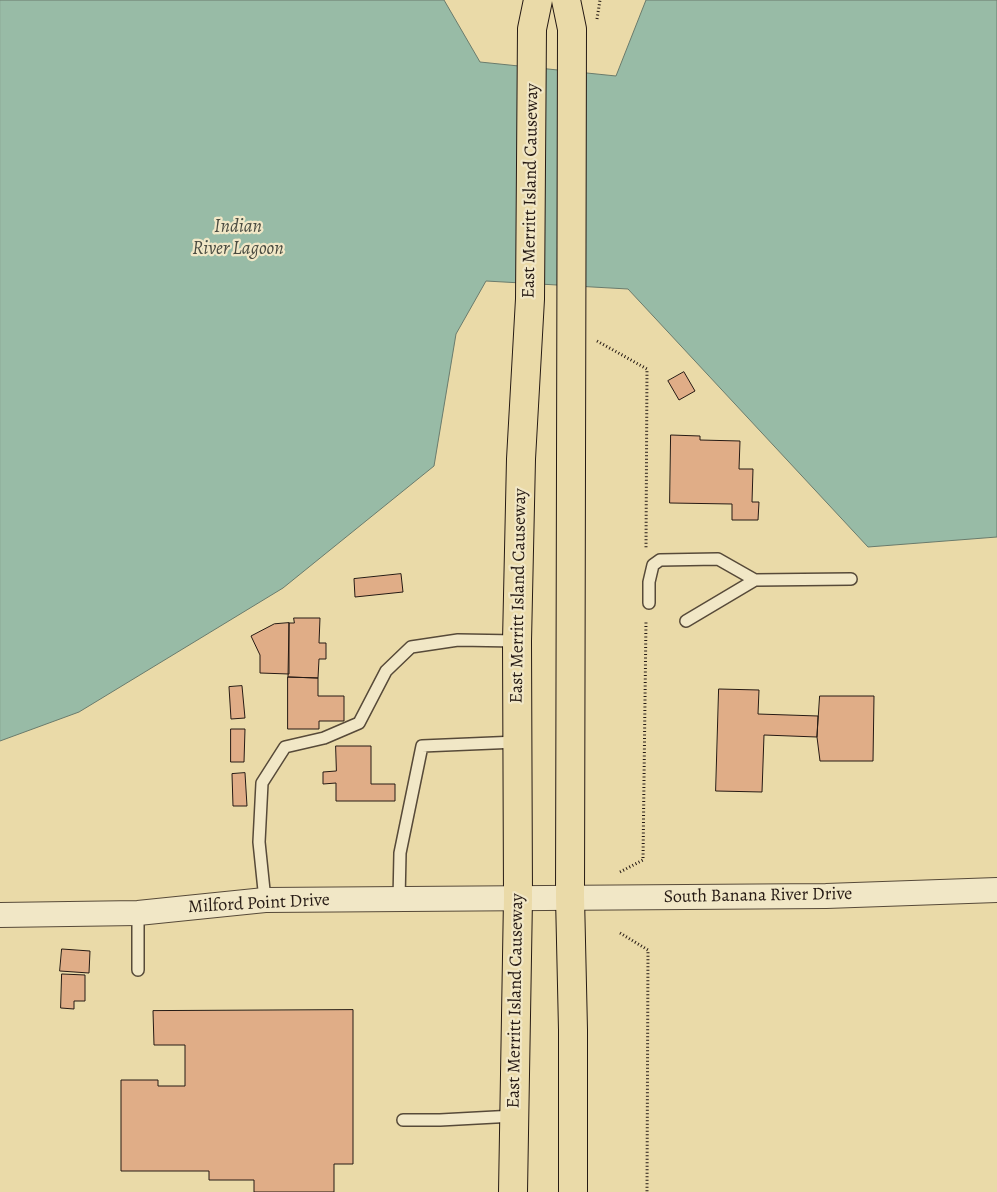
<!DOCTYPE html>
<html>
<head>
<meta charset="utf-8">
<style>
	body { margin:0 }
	canvas { display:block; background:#eadaa8 }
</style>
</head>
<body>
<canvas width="997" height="1192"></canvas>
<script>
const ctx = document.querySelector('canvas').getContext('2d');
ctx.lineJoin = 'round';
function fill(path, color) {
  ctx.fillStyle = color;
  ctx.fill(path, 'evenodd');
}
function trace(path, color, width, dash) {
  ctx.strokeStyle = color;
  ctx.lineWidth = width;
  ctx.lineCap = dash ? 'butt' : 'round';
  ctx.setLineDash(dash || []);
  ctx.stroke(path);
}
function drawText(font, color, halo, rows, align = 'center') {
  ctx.font = font + ' Alegreya,serif';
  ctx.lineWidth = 4.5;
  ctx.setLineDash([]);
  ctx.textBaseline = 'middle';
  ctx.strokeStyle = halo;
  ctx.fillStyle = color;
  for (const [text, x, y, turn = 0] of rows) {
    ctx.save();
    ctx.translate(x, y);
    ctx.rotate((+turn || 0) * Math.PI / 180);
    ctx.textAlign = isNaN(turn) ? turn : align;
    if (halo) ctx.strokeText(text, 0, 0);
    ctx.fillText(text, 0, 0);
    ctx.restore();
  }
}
const water = new Path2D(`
	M 0,0 L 444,0 L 480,62 L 616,76 L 646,0 L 997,0 L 997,537 L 868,547 L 628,289 L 486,281 L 456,334 L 434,466 L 283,588 L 79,712 L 0,741 Z`);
const building = new Path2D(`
	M 684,372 L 695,391 L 679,400 L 668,381 Z
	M 671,435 L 700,436 L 700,440 L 740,441 L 739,469 L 753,469 L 752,502 L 759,502 L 758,520 L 732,520 L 732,504 L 670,503 Z
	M 401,574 L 403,592 L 355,597 L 354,579 Z
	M 294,618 L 320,618 L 319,643 L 326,643 L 326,659 L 319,659 L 318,678 L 288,677 L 289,623 L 294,623 Z
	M 289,623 L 289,674 L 260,673 L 260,655 L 251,636 L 274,624 Z
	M 288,677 L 318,678 L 318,696 L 344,696 L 344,721 L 319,721 L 319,729 L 288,729 Z
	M 242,686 L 245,718 L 231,719 L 229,687 Z
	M 719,689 L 759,690 L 758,714 L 818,716 L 817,737 L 764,735 L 762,792 L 716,791 Z
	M 820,696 L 874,696 L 873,761 L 820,761 L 817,737 Z
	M 231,729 L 245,729 L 244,762 L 231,762 Z
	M 336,746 L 371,746 L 371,784 L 395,784 L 395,801 L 336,801 L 336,783 L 323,784 L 323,772 L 336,771 Z
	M 245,773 L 247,806 L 233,806 L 232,774 Z
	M 62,949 L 90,951 L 89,973 L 60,971 Z
	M 62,974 L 85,975 L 85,1001 L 74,1001 L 74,1009 L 61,1008 Z
	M 353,1010 L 353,1164 L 334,1164 L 334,1192 L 254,1192 L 254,1180 L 209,1180 L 209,1171 L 121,1171 L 121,1080 L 158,1080 L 158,1086 L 185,1086 L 185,1045 L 154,1045 L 153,1011 Z`);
const path = new Path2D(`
	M 597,19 L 600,0
	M 597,341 L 647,369 L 646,548
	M 620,872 L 643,860 L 646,620
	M 620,933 L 648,950 L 647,1192`);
const lane = new Path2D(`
	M 649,603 L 649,582 L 653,565 L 660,560 L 718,559 L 755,580
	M 686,621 L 755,580 L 851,579
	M 265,900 L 259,842 L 262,783 L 285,747 L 324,738 L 359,723 L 386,671 L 411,647 L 458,640 L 517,641
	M 399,900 L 400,853 L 422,746 L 517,742
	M 138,913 L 138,970
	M 403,1120 L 440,1120 L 514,1116`);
const street = new Path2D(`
	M 0,915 L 138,913 L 265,900 L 826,896 L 997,890`);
const primary = new Path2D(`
	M 566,0 L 572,29 L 570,897 L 573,1030 L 573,1192
	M 513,1192 L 518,898 L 517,641 L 521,459 L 530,299 L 532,29 L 538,0`);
const streetNames = [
	["East Merritt Island Causeway",531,191,-89],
	["East Merritt Island Causeway",519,596,-89],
	["South Banana River Drive",758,896,-1],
	["Milford Point Drive",259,904,-3],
	["East Merritt Island Causeway",516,1001,-89]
];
const waterNames = [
	["Indian",238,227],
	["River Lagoon",238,249]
];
fill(water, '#98bba6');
trace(water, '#6a7b6c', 1);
fill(building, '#e0ad87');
trace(building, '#261a14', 1);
trace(lane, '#574a39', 14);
trace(street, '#574a39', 26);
trace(primary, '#261a14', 30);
trace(path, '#261a14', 3, [1, 2.5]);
trace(lane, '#f1e7c6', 11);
trace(street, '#f1e7c6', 24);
trace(primary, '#eadaa8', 28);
drawText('18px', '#261a14', '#f1e7c6', streetNames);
drawText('italic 19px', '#484a40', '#f1e7c6', waterNames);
</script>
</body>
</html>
